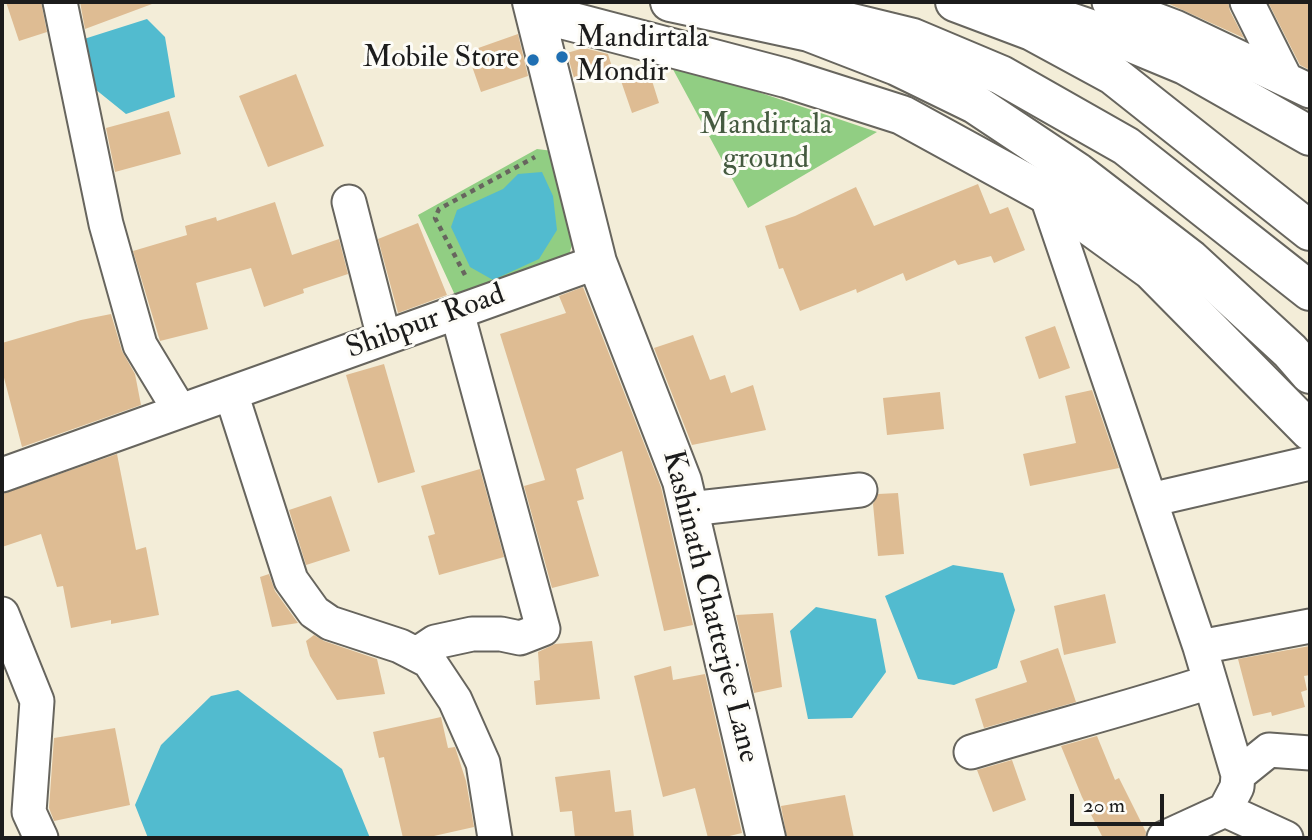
<!DOCTYPE html>
<html>
<head>
<meta charset="utf-8">
<style>
	body { margin:0 }
	#map { position:relative; width:1312px; height:840px; overflow:hidden; background:#f3edd8; font-family:"IM FELL Double Pica",serif }
	canvas { display:block }
	.frame { position:absolute; inset:0; border:4px solid #1c1c1c; pointer-events:none }
	.scale { position:absolute; left:1070px; top:794px; width:94px; height:32px; box-sizing:border-box; border:4px solid #1c1c1c; border-top:0; padding-left:9px; font-size:21px; line-height:24px; white-space:nowrap; color:#1c1c1c; -webkit-text-stroke:5px #fdfcf7; paint-order:stroke }
</style>
</head>
<body>
<div id="map">
<canvas width="1312" height="840"></canvas>
<div class="frame"></div>
<div class="scale">20 m</div>
</div>
<script>
const ctx = document.querySelector('canvas').getContext('2d');
ctx.lineJoin = 'round';
function fill(path, color) {
  ctx.fillStyle = color;
  ctx.fill(path, 'evenodd');
}
function trace(path, color, width, dash) {
  ctx.strokeStyle = color;
  ctx.lineWidth = width;
  ctx.lineCap = dash ? 'butt' : 'round';
  ctx.setLineDash(dash || []);
  ctx.stroke(path);
}
function drawText(font, color, halo, rows, align = 'center') {
  ctx.font = font + ' "IM FELL Double Pica",serif';
  ctx.lineWidth = 6;
  ctx.setLineDash([]);
  ctx.textBaseline = 'middle';
  ctx.strokeStyle = halo;
  ctx.fillStyle = color;
  for (const [text, x, y, turn = 0] of rows) {
    ctx.save();
    ctx.translate(x, y);
    ctx.rotate((+turn || 0) * Math.PI / 180);
    ctx.textAlign = isNaN(turn) ? turn : align;
    if (halo) ctx.strokeText(text, 0, 0);
    ctx.fillText(text, 0, 0);
    ctx.restore();
  }
}
const green = new Path2D(`
	M 669,62 L 877,132 L 748,208 Z
	M 537,149 L 561,152 L 576,232 L 565,268 L 460,306 L 418,215 Z`);
const water = new Path2D(`
	M 147,19 L 165,37 L 175,97 L 126,114 L 95,89 L 84,39 Z
	M 542,172 L 553,196 L 557,230 L 539,259 L 493,280 L 470,267 L 451,227 L 457,210 L 503,189 L 518,174 Z
	M 953,565 L 1003,573 L 1015,610 L 997,668 L 954,685 L 918,679 L 885,596 Z
	M 816,607 L 876,619 L 886,672 L 852,718 L 808,719 L 790,631 Z
	M 238,690 L 342,769 L 370,838 L 148,838 L 135,805 L 161,745 L 211,696 Z`);
const building = new Path2D(`
	M 6,2 L 41,2 L 47,32 L 19,41 Z
	M 80,2 L 151,2 L 152,4 L 85,29 Z
	M 1165,2 L 1228,2 L 1230,11 L 1244,38 Z
	M 1268,2 L 1310,2 L 1310,70 L 1300,65 Z
	M 518,34 L 528,76 L 481,92 L 467,52 Z
	M 584,48 L 608,54 L 612,67 L 574,78 L 567,53 Z
	M 648,68 L 659,103 L 632,113 L 620,78 Z
	M 296,74 L 324,146 L 268,167 L 239,96 Z
	M 169,111 L 181,154 L 115,172 L 106,128 Z
	M 978,184 L 990,214 L 1008,207 L 1025,250 L 994,263 L 991,256 L 958,265 L 955,260 L 906,281 L 903,273 L 857,293 L 856,289 L 800,311 L 783,268 L 779,269 L 765,226 L 795,216 L 856,187 L 874,226 Z
	M 275,202 L 292,255 L 339,239 L 348,274 L 303,289 L 304,293 L 264,307 L 251,268 L 196,283 L 208,329 L 160,341 L 133,251 L 187,235 L 185,226 L 216,217 L 217,221 Z
	M 418,223 L 447,295 L 398,313 L 378,239 Z
	M 583,287 L 661,487 L 693,625 L 664,631 L 622,451 L 576,469 L 584,499 L 577,501 L 599,576 L 552,588 L 524,486 L 545,480 L 500,334 L 566,313 L 559,296 Z
	M 111,314 L 122,351 L 135,374 L 141,405 L 22,447 L 2,370 L 2,343 L 81,320 Z
	M 1055,326 L 1070,368 L 1039,379 L 1025,337 Z
	M 693,335 L 710,380 L 725,375 L 731,393 L 753,385 L 766,430 L 692,445 L 654,348 Z
	M 384,364 L 415,472 L 378,483 L 346,375 Z
	M 1092,390 L 1119,468 L 1030,486 L 1023,454 L 1076,443 L 1065,396 Z
	M 940,392 L 944,429 L 887,435 L 883,398 Z
	M 117,454 L 136,550 L 146,547 L 159,615 L 111,624 L 111,620 L 71,628 L 63,586 L 57,587 L 41,534 L 2,547 L 2,494 Z
	M 480,469 L 504,557 L 439,575 L 428,536 L 435,534 L 421,486 Z
	M 898,493 L 904,554 L 878,556 L 873,504 L 878,494 Z
	M 331,496 L 350,551 L 306,565 L 289,510 Z
	M 269,574 L 275,591 L 298,623 L 272,627 L 260,577 Z
	M 1105,594 L 1116,643 L 1064,655 L 1054,606 Z
	M 773,613 L 782,687 L 754,693 L 736,615 Z
	M 314,635 L 324,641 L 377,659 L 385,694 L 337,700 L 310,656 L 306,641 Z
	M 592,641 L 600,699 L 536,705 L 534,681 L 540,680 L 538,652 L 555,644 Z
	M 1310,646 L 1310,675 L 1304,676 L 1307,690 L 1301,692 L 1305,707 L 1272,716 L 1271,712 L 1253,716 L 1238,659 Z
	M 1058,648 L 1076,702 L 984,728 L 975,699 L 1027,682 L 1020,661 Z
	M 671,666 L 673,680 L 705,674 L 742,833 L 721,838 L 708,838 L 695,788 L 663,797 L 634,676 Z
	M 441,717 L 448,748 L 455,747 L 466,781 L 474,827 L 425,838 L 403,838 L 384,757 L 379,758 L 373,732 Z
	M 115,728 L 130,805 L 54,821 L 49,808 L 54,738 Z
	M 1097,736 L 1115,780 L 1119,778 L 1146,832 L 1145,838 L 1103,838 L 1082,797 L 1061,746 Z
	M 1012,760 L 1026,800 L 993,812 L 977,770 Z
	M 610,770 L 615,812 L 631,810 L 634,838 L 575,838 L 572,811 L 560,812 L 555,777 Z
	M 845,795 L 854,838 L 787,838 L 781,806 Z`);
const path = new Path2D(`
	M 465,275 L 435,218 L 439,209 L 535,157`);
const street = new Path2D(`
	M 60,2 L 106,224 L 140,345 L 180,411
	M 1109,2 L 1175,27 L 1310,91
	M 1247,2 L 1285,78
	M 1046,194 L 1150,500 L 1310,463
	M 349,202 L 384,338
	M 231,393 L 291,580 L 314,612 L 330,623 L 400,646 L 429,661 L 455,700 L 483,763 L 495,838
	M 2,475 L 597,262
	M 1150,500 L 1200,647 L 1238,775 L 1237,787 L 1225,810 L 1164,838
	M 689,509 L 860,490
	M 2,614 L 37,701 L 29,812 L 41,838
	M 1200,647 L 1310,626
	M 417,654 L 435,642 L 472,634 L 501,634 L 520,638 L 543,629 L 457,312
	M 971,752 C 1050,728 1130,708 1209,682
	M 1238,775 L 1269,750 L 1310,753
	M 1225,810 L 1286,838`);
const secondary = new Path2D(`
	M 532,2 L 597,262 L 682,481 L 766,838
	M 535,12 L 786,78 L 902,115 L 1046,194 L 1151,270 L 1310,431`);
const primary = new Path2D(`
	M 670,2 L 809,32 L 897,66 L 975,104 L 1077,172 L 1190,259 L 1290,351 L 1310,374
	M 984,2 L 1037,11 L 1132,43 L 1185,65 L 1310,136`);
const highway = new Path2D(`
	M 698,2 L 819,15 L 913,38 L 1001,75 L 1126,146 L 1310,291
	M 955,2 L 1032,31 L 1113,75 L 1310,231`);
const markers = [
	[562,57,7,"#1f6fb2"],
	[533,60,7,"#1f6fb2"]
];
const poiNames = [
	["Mandirtala",576,40],
	["Mondir",576,74],
	["Mobile Store",519,60,"right"]
];
const parkNames = [
	["Mandirtala",766,127],
	["ground",766,161]
];
const streetNames = [
	["Shibpur Road",426,323,-20],
	["Kashinath Chatterjee Lane",709,607,76]
];
fill(green, '#91ce83');
fill(water, '#52bbcf');
fill(building, '#debc93');
trace(street, '#67655e', 37);
trace(secondary, '#67655e', 42);
trace(primary, '#67655e', 42);
trace(highway, '#67655e', 42);
trace(path, '#67655e', 4.5, [5, 5]);
trace(street, '#fff', 33);
trace(secondary, '#fff', 38);
trace(primary, '#fff', 38);
trace(highway, '#fff', 38);
for (const [x, y, r, color] of markers) {
  const dot = new Path2D();
  dot.arc(x, y, r, 0, 2 * Math.PI);
  ctx.fillStyle = color;
  ctx.fill(dot);
  trace(dot, '#fdfcf7', 2.5);
}
drawText('30px', '#1c1c1c', '#fdfcf7', poiNames, 'left');
drawText('30px', '#455a40', '#fdfcf7', parkNames);
drawText('30px', '#1c1c1c', '#fdfcf7', streetNames);
</script>
</body>
</html>
